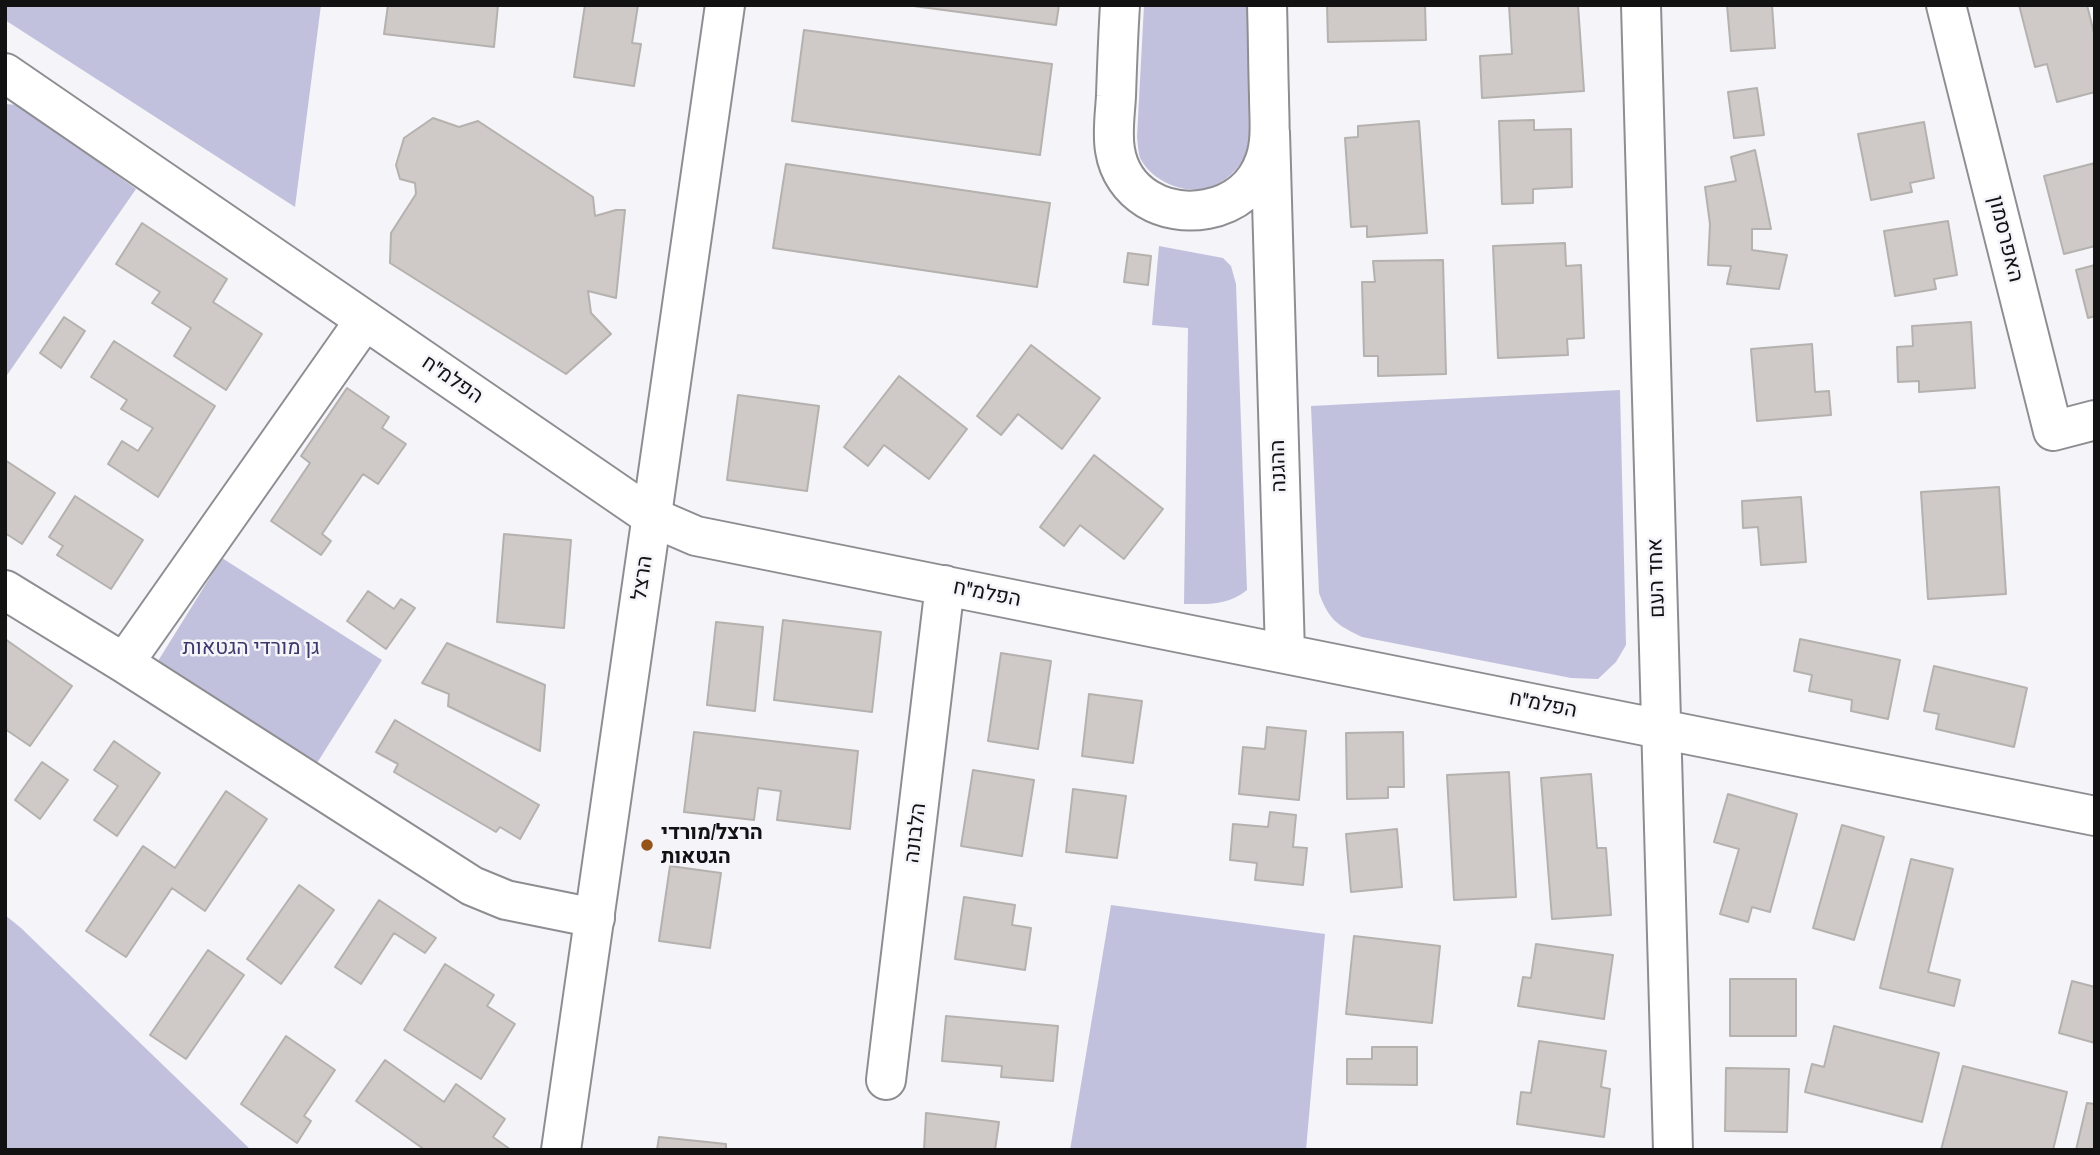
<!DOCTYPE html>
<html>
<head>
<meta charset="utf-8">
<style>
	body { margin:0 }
	#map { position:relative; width:2100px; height:1155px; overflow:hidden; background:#f4f4f9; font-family:"Archivo Narrow",sans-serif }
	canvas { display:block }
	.frame { position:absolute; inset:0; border:7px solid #121213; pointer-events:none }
</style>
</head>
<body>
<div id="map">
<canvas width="2100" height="1155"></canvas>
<div class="frame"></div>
</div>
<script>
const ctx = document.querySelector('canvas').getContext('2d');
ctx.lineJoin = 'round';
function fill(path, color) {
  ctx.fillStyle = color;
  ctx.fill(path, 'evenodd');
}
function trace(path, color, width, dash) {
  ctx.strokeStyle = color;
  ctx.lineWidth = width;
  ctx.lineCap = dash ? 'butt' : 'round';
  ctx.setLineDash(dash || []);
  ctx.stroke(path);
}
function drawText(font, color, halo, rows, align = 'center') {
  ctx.font = font + ' "Archivo Narrow",Heebo,sans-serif';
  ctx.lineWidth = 5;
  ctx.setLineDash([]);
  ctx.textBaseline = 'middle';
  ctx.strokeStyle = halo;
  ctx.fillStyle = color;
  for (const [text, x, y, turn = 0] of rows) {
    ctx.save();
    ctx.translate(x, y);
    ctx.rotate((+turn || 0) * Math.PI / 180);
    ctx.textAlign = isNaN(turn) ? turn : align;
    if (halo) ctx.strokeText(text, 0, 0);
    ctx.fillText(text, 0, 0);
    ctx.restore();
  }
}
const green = new Path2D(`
	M 5,5 L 321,5 L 295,207 L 5,20 Z
	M 1144,5 L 1248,5 L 1249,137 C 1248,144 1248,153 1244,158 C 1238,169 1224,183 1212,187 C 1187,196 1152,182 1140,158 C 1138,152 1138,144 1137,137 Z
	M 5,104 L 19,105 L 136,189 L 5,378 Z
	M 1159,246 L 1223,258 L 1231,266 L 1236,284 L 1247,590 C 1228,606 1207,604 1184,604 L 1188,328 L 1152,325 Z
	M 1620,390 L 1626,645 L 1616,662 L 1598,679 L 1571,678 L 1362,637 C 1337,625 1329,620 1319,593 L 1311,406 Z
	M 222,558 L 382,660 L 317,763 L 158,661 Z
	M 1111,905 L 1325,934 L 1306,1150 L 1070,1150 Z
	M 5,915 L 21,928 L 251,1150 L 5,1150 Z`);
const building = new Path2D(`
	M 388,5 L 498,5 L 494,47 L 384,34 Z
	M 585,5 L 638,5 L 632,43 L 641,44 L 634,86 L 574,77 Z
	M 906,5 L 1059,5 L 1056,25 Z
	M 1327,5 L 1425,5 L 1426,40 L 1328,42 Z
	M 1509,5 L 1578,5 L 1584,91 L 1482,98 L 1480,56 L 1512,54 Z
	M 1727,5 L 1772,5 L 1775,48 L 1731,51 Z
	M 2019,5 L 2087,5 L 2095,37 L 2095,92 L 2057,102 L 2047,64 L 2035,67 Z
	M 804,30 L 1052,64 L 1040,155 L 792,121 Z
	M 1757,88 L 1764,135 L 1734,138 L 1728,92 Z
	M 433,118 L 459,127 L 478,121 L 593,197 L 595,216 L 616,210 L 625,210 L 616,298 L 588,291 L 591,313 L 611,334 L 566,374 L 390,263 L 391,233 L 416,194 L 415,183 L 400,179 L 396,165 L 404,138 Z
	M 1534,120 L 1534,130 L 1571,129 L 1572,187 L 1533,189 L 1533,203 L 1502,204 L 1499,121 Z
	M 1419,121 L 1427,233 L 1367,237 L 1367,226 L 1351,227 L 1345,138 L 1358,137 L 1358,126 Z
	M 1924,122 L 1934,178 L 1910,183 L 1912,192 L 1871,200 L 1858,134 Z
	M 1755,150 L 1771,229 L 1752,229 L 1752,250 L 1787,255 L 1779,289 L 1727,284 L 1731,266 L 1708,265 L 1710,224 L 1705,187 L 1736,181 L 1731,157 Z
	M 2095,163 L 2095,246 L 2064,254 L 2044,176 Z
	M 786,164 L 1050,203 L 1037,287 L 773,248 Z
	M 1948,221 L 1957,275 L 1934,279 L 1936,289 L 1895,296 L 1884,231 Z
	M 142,223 L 227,279 L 213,302 L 262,334 L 226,390 L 174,356 L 191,328 L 152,303 L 160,292 L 116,264 Z
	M 1565,243 L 1566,266 L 1581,265 L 1584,338 L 1567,339 L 1568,355 L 1498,358 L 1493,246 Z
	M 1128,253 L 1151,256 L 1148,285 L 1124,282 Z
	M 1443,260 L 1446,374 L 1378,376 L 1378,356 L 1364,356 L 1362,282 L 1375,282 L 1373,261 Z
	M 2095,265 L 2095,316 L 2088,318 L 2076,270 Z
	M 64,317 L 85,331 L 61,368 L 40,353 Z
	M 1971,322 L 1975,388 L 1919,392 L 1919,381 L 1898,382 L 1897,347 L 1913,346 L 1912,326 Z
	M 114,341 L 215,406 L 158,497 L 108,464 L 122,441 L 138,451 L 153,428 L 121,409 L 127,400 L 91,377 Z
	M 1812,344 L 1815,392 L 1829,391 L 1831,415 L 1757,421 L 1751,349 Z
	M 1031,345 L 1100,398 L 1062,449 L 1018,414 L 1001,435 L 977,416 Z
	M 899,376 L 967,429 L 929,479 L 884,445 L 868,466 L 844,447 Z
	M 347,388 L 389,417 L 382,428 L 406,444 L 378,484 L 363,474 L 322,534 L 331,541 L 321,555 L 271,521 L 310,463 L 301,456 Z
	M 738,395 L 819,406 L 807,491 L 727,480 Z
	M 1094,455 L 1163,509 L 1124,559 L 1080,525 L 1064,546 L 1040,527 Z
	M 5,460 L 55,493 L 22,544 L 5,533 Z
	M 1999,487 L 2006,594 L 1928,599 L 1921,492 Z
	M 75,496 L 143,540 L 111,589 L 57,555 L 63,546 L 49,537 Z
	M 1801,497 L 1806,562 L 1761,565 L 1758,527 L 1743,528 L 1742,501 Z
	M 504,534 L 571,540 L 564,628 L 497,622 Z
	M 368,591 L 394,609 L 401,599 L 415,608 L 386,649 L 347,621 Z
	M 783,620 L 881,632 L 872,712 L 774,700 Z
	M 716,622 L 763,627 L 755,711 L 707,705 Z
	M 5,639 L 72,686 L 30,746 L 5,729 Z
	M 1800,639 L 1900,660 L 1888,719 L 1851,711 L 1852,700 L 1809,691 L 1812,675 L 1794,671 Z
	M 447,643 L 545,685 L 540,751 L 448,706 L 449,694 L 422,683 Z
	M 1001,653 L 1051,661 L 1038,749 L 988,741 Z
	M 1934,666 L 2027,688 L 2014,747 L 1936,729 L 1939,714 L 1924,711 Z
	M 1089,694 L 1142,701 L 1133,763 L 1082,756 Z
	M 395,720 L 539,805 L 520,839 L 500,827 L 496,832 L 394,772 L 398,764 L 376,752 Z
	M 1267,727 L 1306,731 L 1299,800 L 1239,794 L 1243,747 L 1265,749 Z
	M 694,732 L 858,751 L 850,829 L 777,820 L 781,791 L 758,788 L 754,820 L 684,812 Z
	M 1403,732 L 1404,787 L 1388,787 L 1388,798 L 1347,799 L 1346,733 Z
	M 114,741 L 160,773 L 117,836 L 94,820 L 118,786 L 94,770 Z
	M 42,762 L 68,780 L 40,819 L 15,800 Z
	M 973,770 L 1034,780 L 1022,856 L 961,846 Z
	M 1509,772 L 1516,897 L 1454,900 L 1447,775 Z
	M 1591,774 L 1597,848 L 1606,848 L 1611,915 L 1552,919 L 1541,778 Z
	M 1073,789 L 1126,796 L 1117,858 L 1066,852 Z
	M 226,791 L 267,819 L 205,911 L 172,888 L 126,957 L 86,931 L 143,846 L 175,868 Z
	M 1728,794 L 1797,814 L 1770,912 L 1752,907 L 1748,922 L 1720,914 L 1739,849 L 1714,842 Z
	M 1270,812 L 1296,815 L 1293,847 L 1307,848 L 1303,885 L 1255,880 L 1257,863 L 1230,860 L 1233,824 L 1268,827 Z
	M 1842,825 L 1884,837 L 1854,940 L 1813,928 Z
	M 1397,829 L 1402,887 L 1351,892 L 1346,834 Z
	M 1911,859 L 1953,869 L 1928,972 L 1960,980 L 1954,1006 L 1880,988 Z
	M 670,866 L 721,873 L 710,948 L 659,941 Z
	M 299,885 L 334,910 L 281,984 L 247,959 Z
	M 964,897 L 1015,905 L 1012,925 L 1031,928 L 1025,970 L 955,959 Z
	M 379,900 L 436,938 L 425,953 L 394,933 L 361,984 L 335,967 Z
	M 1354,936 L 1440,946 L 1432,1023 L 1346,1014 Z
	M 1536,944 L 1613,955 L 1604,1019 L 1518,1006 L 1523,977 L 1531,978 Z
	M 208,950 L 244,975 L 186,1059 L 150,1035 Z
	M 445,964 L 494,995 L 487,1006 L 515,1024 L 481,1079 L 404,1030 Z
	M 1730,979 L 1796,979 L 1796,1036 L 1730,1036 Z
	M 2072,981 L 2095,987 L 2095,1043 L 2059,1033 Z
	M 946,1016 L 1058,1026 L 1053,1081 L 1001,1077 L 1002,1066 L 942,1061 Z
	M 1834,1026 L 1939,1053 L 1922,1122 L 1805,1092 L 1812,1064 L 1824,1067 Z
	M 286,1036 L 335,1070 L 304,1116 L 311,1121 L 297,1143 L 241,1104 Z
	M 1539,1041 L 1606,1051 L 1601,1087 L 1610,1089 L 1604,1137 L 1517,1124 L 1521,1092 L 1531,1093 Z
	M 1372,1047 L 1417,1047 L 1417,1085 L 1347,1084 L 1347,1059 L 1372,1059 Z
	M 385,1060 L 444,1102 L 456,1084 L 505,1119 L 493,1137 L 511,1150 L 425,1150 L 356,1101 Z
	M 1963,1066 L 2067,1092 L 2053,1150 L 1941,1150 Z
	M 1726,1068 L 1789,1069 L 1787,1132 L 1725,1131 Z
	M 2087,1103 L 2095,1104 L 2095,1150 L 2076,1150 Z
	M 926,1113 L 999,1122 L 995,1150 L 924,1150 Z
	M 659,1137 L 726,1144 L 726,1150 L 657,1150 Z`);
const minor = new Path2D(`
	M 1120,5 C 1118,36 1117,66 1116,96 C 1115,114 1112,133 1115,150 C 1122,194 1164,217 1207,209 C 1234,204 1256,187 1265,160 C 1272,140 1269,118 1269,96 C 1268,66 1268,36 1267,5
	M 1641,5 L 1673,1150
	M 1946,5 L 2053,431 L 2095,420
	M 5,73 L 652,517 L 696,536 L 2095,816
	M 1270,132 L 1285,653
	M 365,320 L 124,663 L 472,886 L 506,900 L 595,918
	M 5,590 L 124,663
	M 886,1080 L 945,585`);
const tertiary = new Path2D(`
	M 561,1150 L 725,5`);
const markers = [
	[647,845,7,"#93531b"]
];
const streetNames = [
	["האפרסמון",2005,239,76],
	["הפלמ\"ח",452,380,34],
	["ההגנה",1279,466,-92],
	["הרצל",643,578,-82],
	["אחד העם",1657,578,-92],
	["הפלמ\"ח",987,594,11],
	["הפלמ\"ח",1543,705,11],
	["הלבונה",916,833,-83]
];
const parkNames = [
	["גן מורדי הגטאות",251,648]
];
const poiNames = [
	["הרצל/מורדי",661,833],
	["הגטאות",661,857]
];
fill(green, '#c1c1de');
fill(building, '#cfcac7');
trace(building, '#b5b1ae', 2);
trace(minor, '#8e8e92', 42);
trace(tertiary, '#8e8e92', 42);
trace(minor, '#fff', 38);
trace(tertiary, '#fff', 38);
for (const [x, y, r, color] of markers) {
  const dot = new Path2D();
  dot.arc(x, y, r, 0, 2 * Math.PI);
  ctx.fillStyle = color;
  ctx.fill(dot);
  trace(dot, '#f4f4f9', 2.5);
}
drawText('21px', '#121213', '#f4f4f9', streetNames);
drawText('21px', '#3d386b', '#f4f4f9', parkNames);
drawText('bold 21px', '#121213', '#f4f4f9', poiNames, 'left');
</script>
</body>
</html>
